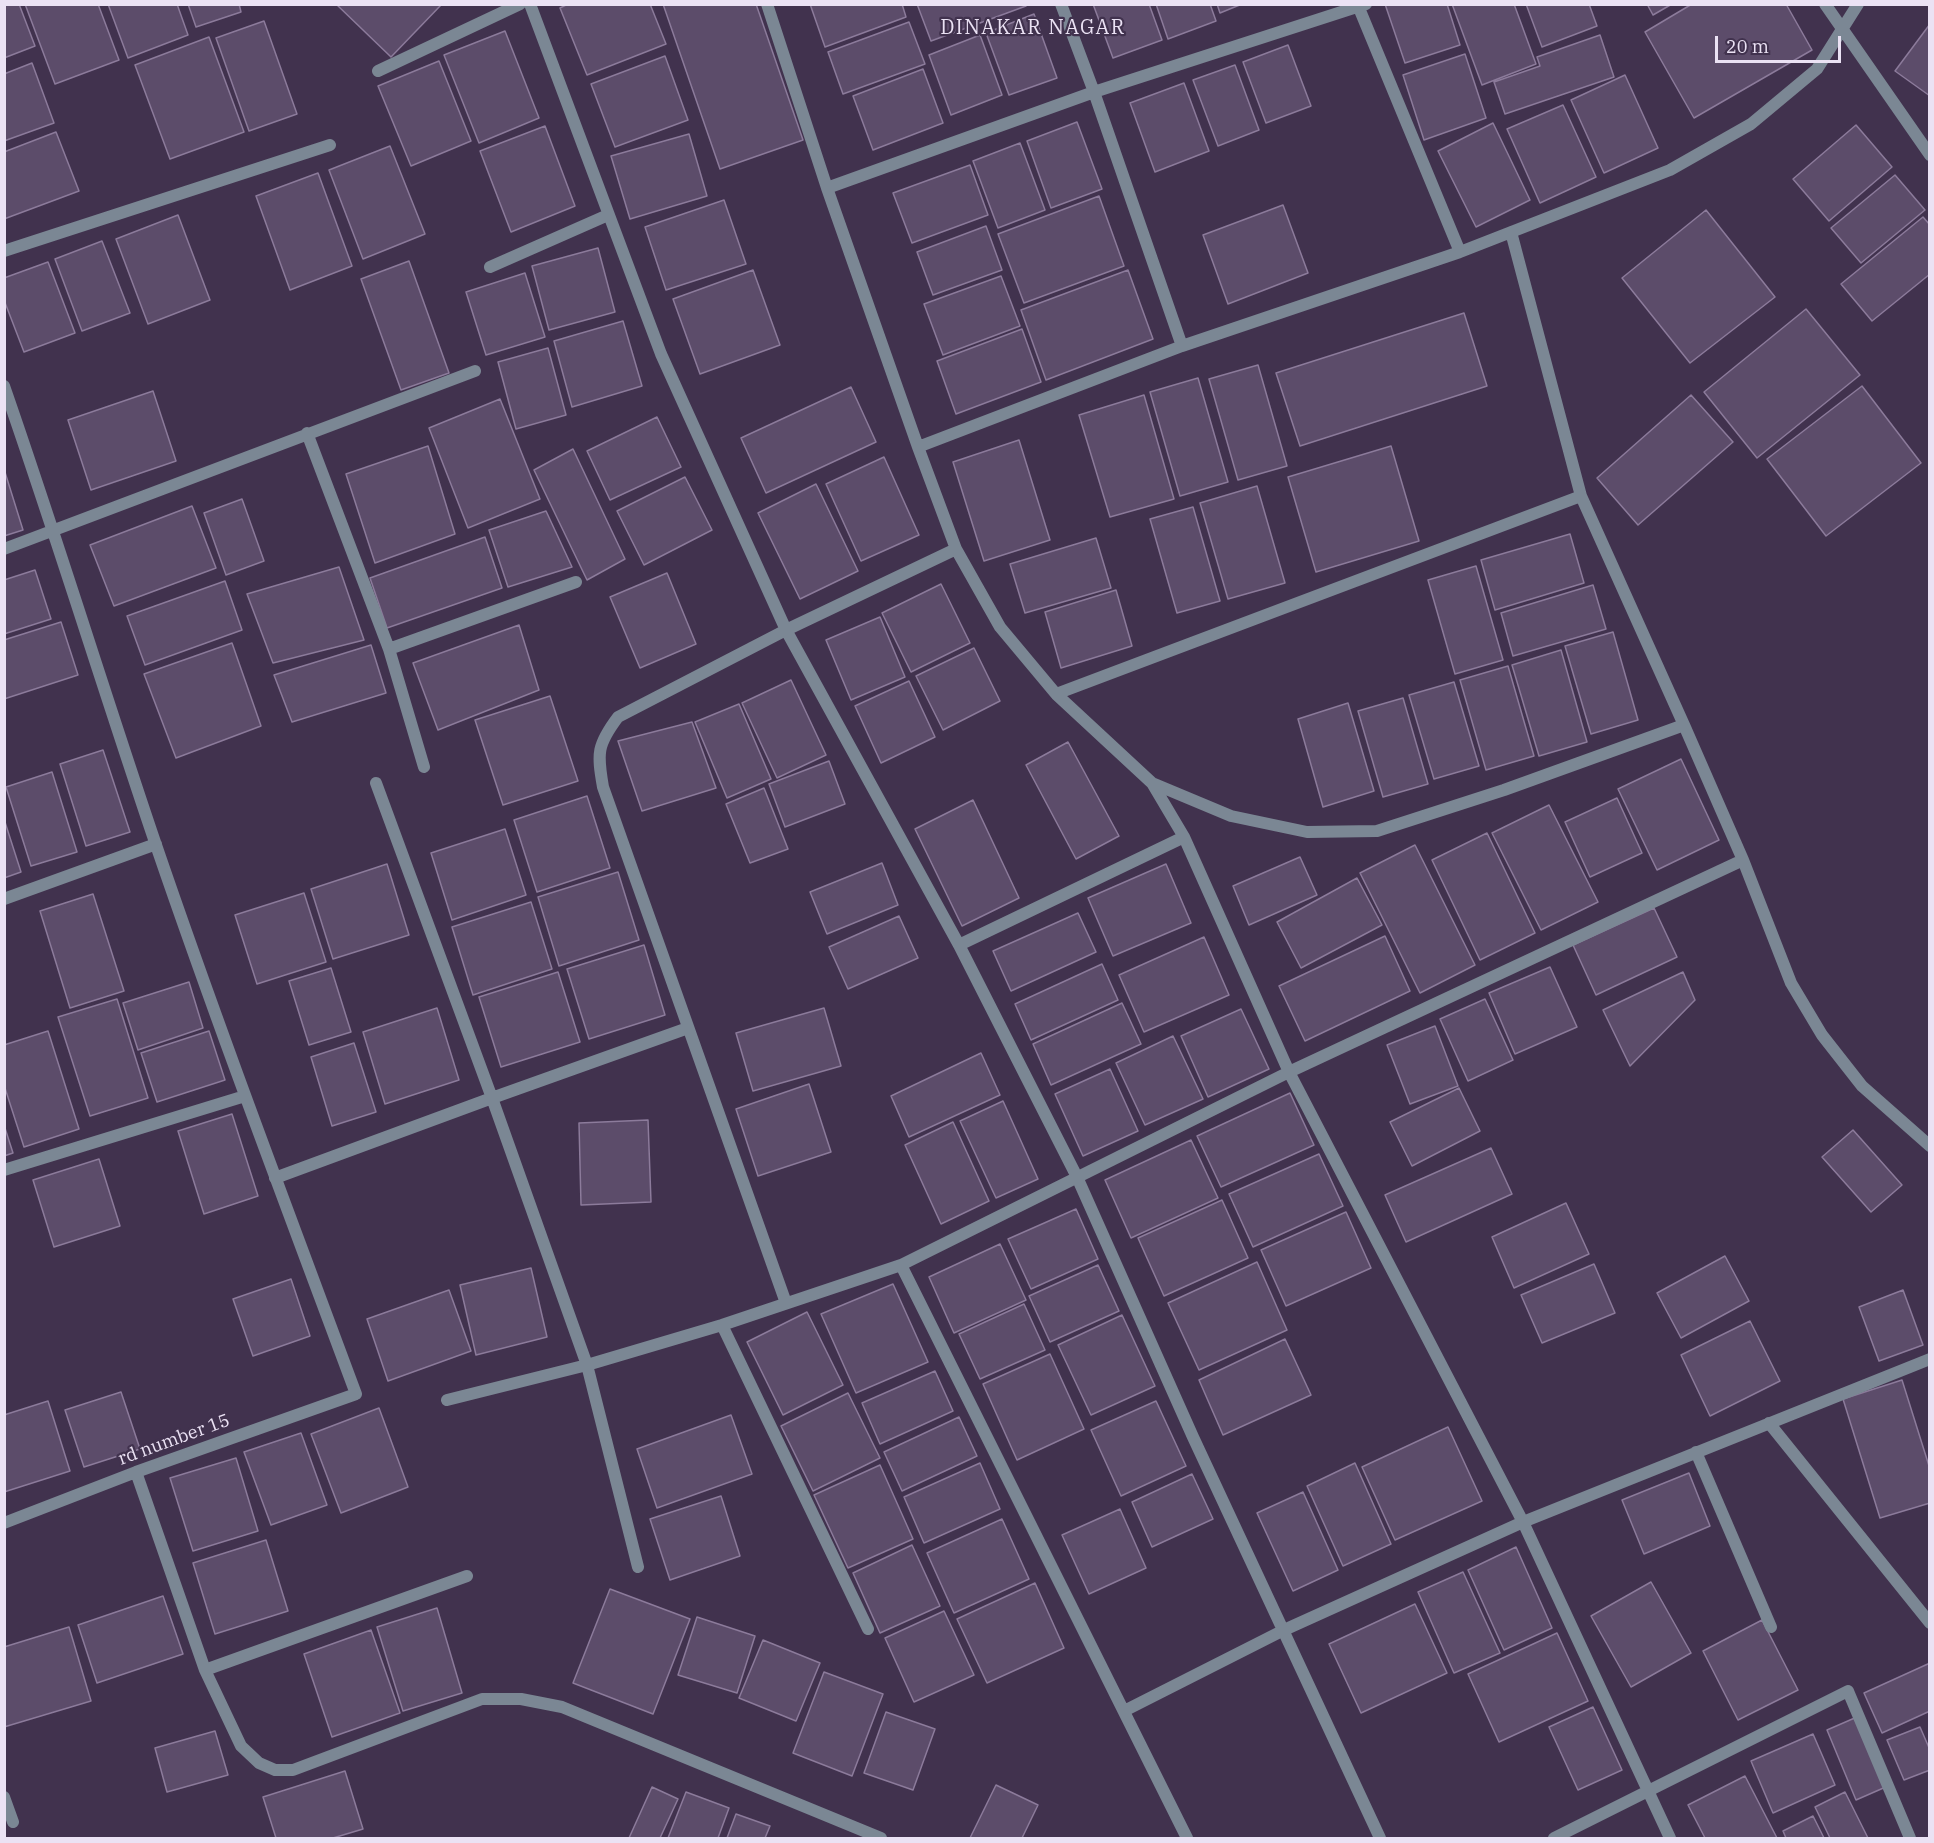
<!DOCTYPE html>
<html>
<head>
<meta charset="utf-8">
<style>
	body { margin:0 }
	#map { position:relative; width:1934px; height:1843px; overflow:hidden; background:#41324e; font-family:"IBM Plex Serif",serif }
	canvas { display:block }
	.frame { position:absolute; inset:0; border:6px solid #ebe2f4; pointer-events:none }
	.scale { position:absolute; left:1715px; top:36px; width:126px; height:27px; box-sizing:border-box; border:3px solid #ebe2f4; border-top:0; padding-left:8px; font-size:18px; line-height:21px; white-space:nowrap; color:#ebe2f4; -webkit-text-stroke:4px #41324e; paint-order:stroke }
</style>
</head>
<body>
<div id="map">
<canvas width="1934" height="1843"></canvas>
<div class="frame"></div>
<div class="scale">20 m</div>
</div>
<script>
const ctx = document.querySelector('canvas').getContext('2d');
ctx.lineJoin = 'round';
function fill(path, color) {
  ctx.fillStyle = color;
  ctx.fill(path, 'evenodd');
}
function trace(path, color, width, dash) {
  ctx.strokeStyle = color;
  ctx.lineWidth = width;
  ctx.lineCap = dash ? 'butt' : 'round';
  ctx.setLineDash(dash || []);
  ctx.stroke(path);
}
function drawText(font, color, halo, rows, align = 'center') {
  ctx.font = font + ' "IBM Plex Serif",serif';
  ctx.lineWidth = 4.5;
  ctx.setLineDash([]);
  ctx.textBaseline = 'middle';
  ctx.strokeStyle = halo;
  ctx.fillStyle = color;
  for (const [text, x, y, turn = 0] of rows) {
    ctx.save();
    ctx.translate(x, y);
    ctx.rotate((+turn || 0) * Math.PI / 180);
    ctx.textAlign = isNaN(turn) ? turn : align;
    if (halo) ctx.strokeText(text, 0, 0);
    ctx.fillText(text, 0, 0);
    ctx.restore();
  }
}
const building = new Path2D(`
	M 4,4 L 19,4 L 35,46 L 4,58 Z
	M 25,4 L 98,4 L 119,60 L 55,84 Z
	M 108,4 L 177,4 L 188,35 L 128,58 Z
	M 188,4 L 239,4 L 241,12 L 196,27 Z
	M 336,4 L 442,4 L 391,57 Z
	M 568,4 L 650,4 L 666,44 L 587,75 L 560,8 Z
	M 663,4 L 756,4 L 803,140 L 720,169 Z
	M 810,4 L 902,4 L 906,17 L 825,47 Z
	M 917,4 L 1026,4 L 1026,6 L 931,41 Z
	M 1093,4 L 1149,4 L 1162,40 L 1113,58 Z
	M 1156,4 L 1210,4 L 1216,21 L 1168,39 Z
	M 1217,4 L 1242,4 L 1220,13 Z
	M 1385,4 L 1447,4 L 1460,45 L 1405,63 Z
	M 1452,4 L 1514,4 L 1536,64 L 1482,85 Z
	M 1526,4 L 1589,4 L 1597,26 L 1542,47 Z
	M 1647,4 L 1672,4 L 1653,15 Z
	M 1692,4 L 1786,4 L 1812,50 L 1694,118 L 1645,32 Z
	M 1034,14 L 1057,78 L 1009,95 L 986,33 Z
	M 264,21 L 297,114 L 249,131 L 216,38 Z
	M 909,22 L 925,64 L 843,94 L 828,52 Z
	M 1930,24 L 1930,96 L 1895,71 Z
	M 505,31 L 539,118 L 479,143 L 444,55 Z
	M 980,35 L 1002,95 L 951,115 L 929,55 Z
	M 1600,35 L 1614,77 L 1505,114 L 1494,82 L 1540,66 L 1537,57 Z
	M 209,37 L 244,132 L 170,159 L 135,65 Z
	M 1288,45 L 1311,106 L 1266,123 L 1243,62 Z
	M 1465,54 L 1486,118 L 1424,140 L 1403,75 Z
	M 665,56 L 688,120 L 615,147 L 591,84 Z
	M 439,61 L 471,141 L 411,166 L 378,86 Z
	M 32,63 L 54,123 L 4,141 L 4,74 Z
	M 1235,65 L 1259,130 L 1218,146 L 1193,80 Z
	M 923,69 L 943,123 L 873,150 L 853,96 Z
	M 1625,75 L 1658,148 L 1604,173 L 1571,100 Z
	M 1184,83 L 1209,151 L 1155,172 L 1130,103 Z
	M 1563,105 L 1596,177 L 1540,203 L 1507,129 Z
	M 1077,122 L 1102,189 L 1051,208 L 1027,141 Z
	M 1493,123 L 1530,200 L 1476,227 L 1438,151 Z
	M 1856,125 L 1892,167 L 1829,221 L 1793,179 Z
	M 545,126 L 575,206 L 511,232 L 480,151 Z
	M 56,132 L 79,191 L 4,219 L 4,152 Z
	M 689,134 L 707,196 L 630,219 L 611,156 Z
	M 1020,143 L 1045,210 L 998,228 L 973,161 Z
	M 390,146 L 425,234 L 363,259 L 329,170 Z
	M 970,165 L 988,215 L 912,243 L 893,193 Z
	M 318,173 L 352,266 L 290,290 L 256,196 Z
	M 1895,175 L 1925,210 L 1861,263 L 1831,228 Z
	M 1099,196 L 1124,266 L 1024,303 L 998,234 Z
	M 724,200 L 746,264 L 666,290 L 645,227 Z
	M 1283,205 L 1308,273 L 1228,304 L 1203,235 Z
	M 1706,210 L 1775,297 L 1690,363 L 1622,278 Z
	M 178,215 L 210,300 L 148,324 L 116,239 Z
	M 1923,217 L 1930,225 L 1930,274 L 1872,321 L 1841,284 Z
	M 986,226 L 1002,270 L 933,295 L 917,252 Z
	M 102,241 L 130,313 L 82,331 L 55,259 Z
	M 598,248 L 615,312 L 549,330 L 532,266 Z
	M 409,261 L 449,373 L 401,390 L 361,279 Z
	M 48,262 L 75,333 L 24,352 L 4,300 L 4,278 Z
	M 753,270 L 780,345 L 700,374 L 673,299 Z
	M 1128,270 L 1153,339 L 1046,380 L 1021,310 Z
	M 525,273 L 545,337 L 486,355 L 466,292 Z
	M 1001,276 L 1020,326 L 943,355 L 924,304 Z
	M 1806,309 L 1860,375 L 1757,458 L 1704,392 Z
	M 1464,313 L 1487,386 L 1300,446 L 1276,373 Z
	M 623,321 L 642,386 L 572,407 L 554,341 Z
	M 1022,329 L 1041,382 L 956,414 L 937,361 Z
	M 548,348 L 566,415 L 516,429 L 498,362 Z
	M 1258,365 L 1287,466 L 1238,480 L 1209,379 Z
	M 1198,378 L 1228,482 L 1180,496 L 1150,392 Z
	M 1862,386 L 1921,463 L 1826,536 L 1767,459 Z
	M 851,387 L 876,442 L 766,493 L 741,438 Z
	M 153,391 L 176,461 L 91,490 L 68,420 Z
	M 1144,395 L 1174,499 L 1110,517 L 1079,415 Z
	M 1691,395 L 1733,442 L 1638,525 L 1597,478 Z
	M 500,399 L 540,499 L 468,528 L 429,428 Z
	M 657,417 L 681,467 L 610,500 L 587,451 Z
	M 1019,440 L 1050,540 L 984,561 L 953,462 Z
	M 428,446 L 455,534 L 375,563 L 346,474 Z
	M 1391,446 L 1419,541 L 1316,572 L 1288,477 Z
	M 573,449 L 625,559 L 587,580 L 534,470 Z
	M 884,457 L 919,535 L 861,561 L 826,484 Z
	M 4,469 L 23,530 L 4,536 Z
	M 685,477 L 712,530 L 644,565 L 617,511 Z
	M 816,484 L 858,571 L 800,599 L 758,513 Z
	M 1257,486 L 1285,583 L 1228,599 L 1200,503 Z
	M 242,499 L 264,561 L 226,575 L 204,513 Z
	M 192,506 L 216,568 L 114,606 L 90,545 Z
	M 1193,507 L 1220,601 L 1177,613 L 1150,519 Z
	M 546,511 L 572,567 L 508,587 L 489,530 Z
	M 1570,534 L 1584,583 L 1495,610 L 1481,560 Z
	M 485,537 L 502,588 L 387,628 L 370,578 Z
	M 1096,538 L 1111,588 L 1025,613 L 1010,564 Z
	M 1476,566 L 1503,660 L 1455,674 L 1428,580 Z
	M 339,567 L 364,640 L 273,663 L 247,594 Z
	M 35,570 L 51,619 L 4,634 L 4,580 Z
	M 667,573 L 696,644 L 640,668 L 610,597 Z
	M 225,581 L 242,630 L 145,665 L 127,616 Z
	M 941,584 L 970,643 L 911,672 L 882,613 Z
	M 1593,585 L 1606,629 L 1513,656 L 1501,613 Z
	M 1116,590 L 1132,646 L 1061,668 L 1045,612 Z
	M 880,617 L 905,677 L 851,700 L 826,640 Z
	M 61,622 L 78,675 L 4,699 L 4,640 Z
	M 519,625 L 539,690 L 438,730 L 413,663 Z
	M 1613,632 L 1638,720 L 1591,734 L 1565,646 Z
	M 232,643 L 261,726 L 176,758 L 144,674 Z
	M 371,645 L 386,693 L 292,722 L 274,675 Z
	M 974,648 L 1000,701 L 943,730 L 916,676 Z
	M 1561,650 L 1587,742 L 1539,756 L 1512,665 Z
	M 1508,666 L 1534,756 L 1486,770 L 1460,680 Z
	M 791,680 L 826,755 L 777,778 L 742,703 Z
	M 909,681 L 935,737 L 881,763 L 855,706 Z
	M 1454,682 L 1479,766 L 1434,779 L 1409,695 Z
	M 550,696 L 578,781 L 503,805 L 475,720 Z
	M 1403,698 L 1428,784 L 1383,797 L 1358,711 Z
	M 1348,703 L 1374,791 L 1323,807 L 1298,719 Z
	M 739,704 L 771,779 L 727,798 L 695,722 Z
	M 692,722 L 716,788 L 642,811 L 618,741 Z
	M 1068,742 L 1119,836 L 1076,859 L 1026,765 Z
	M 103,750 L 130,832 L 86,846 L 60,764 Z
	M 1681,759 L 1719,840 L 1657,870 L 1618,789 Z
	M 829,761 L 845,804 L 785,827 L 769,784 Z
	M 52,772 L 77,852 L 31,866 L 6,787 Z
	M 764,788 L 788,849 L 750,863 L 726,804 Z
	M 587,796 L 610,868 L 537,892 L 514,820 Z
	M 1617,798 L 1642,853 L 1590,877 L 1565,822 Z
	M 973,800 L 1019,898 L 962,926 L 915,829 Z
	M 1549,805 L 1598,902 L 1541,930 L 1492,833 Z
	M 4,819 L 21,872 L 4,878 Z
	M 505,829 L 526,895 L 452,920 L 431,853 Z
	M 1487,833 L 1535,933 L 1480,960 L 1432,860 Z
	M 1415,845 L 1475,965 L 1420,993 L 1360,873 Z
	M 1300,857 L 1317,895 L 1249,925 L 1233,886 Z
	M 882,863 L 898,905 L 827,934 L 810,892 Z
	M 387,864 L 409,935 L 333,959 L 311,889 Z
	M 1166,864 L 1191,923 L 1113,956 L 1088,898 Z
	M 618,872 L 639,940 L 559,966 L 538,897 Z
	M 1357,878 L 1382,925 L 1301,968 L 1277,922 Z
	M 304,893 L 326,962 L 257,984 L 235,915 Z
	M 93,894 L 124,991 L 70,1008 L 40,911 Z
	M 531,902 L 552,969 L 473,995 L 452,927 Z
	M 1654,908 L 1677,957 L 1596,995 L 1573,945 Z
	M 1078,913 L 1096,952 L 1011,991 L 993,951 Z
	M 899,916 L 918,958 L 848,989 L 829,947 Z
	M 1385,936 L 1410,991 L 1305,1041 L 1279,986 Z
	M 1204,937 L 1229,995 L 1144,1032 L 1119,975 Z
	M 644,945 L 665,1015 L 589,1039 L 567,969 Z
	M 1102,964 L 1118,1000 L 1031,1040 L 1015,1004 Z
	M 1550,967 L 1577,1027 L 1515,1054 L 1489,993 Z
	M 331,968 L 351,1032 L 309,1045 L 289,981 Z
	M 558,972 L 580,1042 L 501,1067 L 479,997 Z
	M 1683,972 L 1695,1000 L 1630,1066 L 1603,1010 Z
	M 189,982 L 203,1028 L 138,1050 L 123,1003 Z
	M 117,999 L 148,1098 L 90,1116 L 58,1017 Z
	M 1485,999 L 1513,1060 L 1468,1081 L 1440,1019 Z
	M 1122,1003 L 1141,1044 L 1051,1085 L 1033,1044 Z
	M 437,1008 L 459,1080 L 385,1104 L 363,1032 Z
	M 824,1008 L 841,1066 L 753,1091 L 736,1033 Z
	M 1241,1009 L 1269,1069 L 1208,1097 L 1181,1036 Z
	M 1435,1026 L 1458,1086 L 1410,1104 L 1387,1045 Z
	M 48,1031 L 79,1129 L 24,1147 L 4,1085 L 4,1045 Z
	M 209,1031 L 225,1080 L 157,1102 L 141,1053 Z
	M 1173,1036 L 1203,1099 L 1145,1125 L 1116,1063 Z
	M 354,1043 L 376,1112 L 332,1126 L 311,1057 Z
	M 981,1053 L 1000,1095 L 909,1137 L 891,1096 Z
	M 1110,1069 L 1138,1131 L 1083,1156 L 1055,1094 Z
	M 809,1084 L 831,1152 L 758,1176 L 736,1109 Z
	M 1459,1088 L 1480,1131 L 1412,1166 L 1390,1122 Z
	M 1290,1093 L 1314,1145 L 1221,1187 L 1197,1136 Z
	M 1003,1101 L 1038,1179 L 996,1198 L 960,1121 Z
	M 232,1114 L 258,1196 L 204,1214 L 178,1131 Z
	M 648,1120 L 651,1202 L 581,1205 L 579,1123 Z
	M 953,1122 L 989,1201 L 941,1224 L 905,1145 Z
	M 4,1125 L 13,1153 L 4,1156 Z
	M 1853,1130 L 1902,1185 L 1871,1212 L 1822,1157 Z
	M 1191,1140 L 1218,1198 L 1131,1238 L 1105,1180 Z
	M 1491,1148 L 1512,1194 L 1406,1242 L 1385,1195 Z
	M 1319,1154 L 1343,1206 L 1253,1247 L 1229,1194 Z
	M 99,1159 L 120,1226 L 54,1247 L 33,1180 Z
	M 1222,1200 L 1248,1258 L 1164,1296 L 1138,1238 Z
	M 1566,1203 L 1589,1254 L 1514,1288 L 1492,1237 Z
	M 1076,1209 L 1098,1259 L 1031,1289 L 1008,1239 Z
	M 1346,1212 L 1371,1268 L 1286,1306 L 1261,1250 Z
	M 1000,1244 L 1026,1300 L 954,1333 L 929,1277 Z
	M 1725,1256 L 1749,1301 L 1681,1338 L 1657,1293 Z
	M 1257,1262 L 1287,1330 L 1199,1370 L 1168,1303 Z
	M 1594,1264 L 1615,1313 L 1542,1343 L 1521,1295 Z
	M 1098,1265 L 1119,1311 L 1050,1342 L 1029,1296 Z
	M 531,1268 L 547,1337 L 476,1355 L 460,1285 Z
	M 291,1279 L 310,1336 L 253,1356 L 233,1299 Z
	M 893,1284 L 928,1362 L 856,1393 L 821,1314 Z
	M 449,1290 L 471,1351 L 388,1381 L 367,1319 Z
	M 1903,1290 L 1923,1345 L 1879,1361 L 1859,1307 Z
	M 1024,1304 L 1045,1350 L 980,1379 L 959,1334 Z
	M 807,1312 L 843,1385 L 783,1415 L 747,1342 Z
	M 1122,1315 L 1155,1386 L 1091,1415 L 1058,1345 Z
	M 1750,1321 L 1780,1381 L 1710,1416 L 1681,1355 Z
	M 1285,1339 L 1311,1395 L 1223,1435 L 1199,1380 Z
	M 1050,1354 L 1084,1429 L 1017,1460 L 983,1384 Z
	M 935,1371 L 953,1411 L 880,1444 L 862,1403 Z
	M 1902,1380 L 1930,1469 L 1930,1503 L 1880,1518 L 1843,1399 Z
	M 121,1392 L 140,1449 L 84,1467 L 65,1410 Z
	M 848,1393 L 880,1458 L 813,1491 L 781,1426 Z
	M 48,1401 L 70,1471 L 4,1492 L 4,1415 Z
	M 1156,1401 L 1186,1466 L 1121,1496 L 1091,1430 Z
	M 379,1408 L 408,1487 L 341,1513 L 311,1434 Z
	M 731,1415 L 752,1474 L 657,1508 L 637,1449 Z
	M 959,1417 L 977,1456 L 902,1491 L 884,1452 Z
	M 1448,1427 L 1482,1501 L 1395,1540 L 1362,1467 Z
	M 301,1433 L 327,1505 L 271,1525 L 244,1452 Z
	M 236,1458 L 258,1531 L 193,1551 L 170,1478 Z
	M 980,1463 L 1000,1509 L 924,1543 L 904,1497 Z
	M 1355,1463 L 1391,1544 L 1343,1566 L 1307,1486 Z
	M 880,1465 L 913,1539 L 848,1568 L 814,1495 Z
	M 1689,1473 L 1710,1526 L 1644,1554 L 1622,1500 Z
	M 1192,1474 L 1213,1519 L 1152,1547 L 1132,1502 Z
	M 1303,1492 L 1338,1570 L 1293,1591 L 1257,1513 Z
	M 721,1496 L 740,1556 L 670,1580 L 650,1519 Z
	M 1120,1509 L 1146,1568 L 1089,1594 L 1062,1535 Z
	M 1002,1519 L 1029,1579 L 954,1613 L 927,1553 Z
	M 266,1540 L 288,1611 L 215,1634 L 193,1563 Z
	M 912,1545 L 940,1606 L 880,1633 L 853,1573 Z
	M 1516,1547 L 1552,1628 L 1504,1650 L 1468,1570 Z
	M 1463,1572 L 1500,1653 L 1454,1673 L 1418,1592 Z
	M 1651,1582 L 1691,1653 L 1631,1687 L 1591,1616 Z
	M 1035,1583 L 1064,1648 L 987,1683 L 957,1619 Z
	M 610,1589 L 690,1619 L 653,1714 L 573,1683 Z
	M 163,1596 L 183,1654 L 97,1683 L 78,1625 Z
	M 1415,1604 L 1447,1673 L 1361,1713 L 1329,1644 Z
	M 437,1608 L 462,1693 L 403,1711 L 377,1627 Z
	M 944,1611 L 974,1675 L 914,1702 L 885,1638 Z
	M 697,1617 L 755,1636 L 737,1693 L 678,1675 Z
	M 1762,1620 L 1798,1690 L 1738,1720 L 1703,1651 Z
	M 69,1627 L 91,1701 L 4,1727 L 4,1647 Z
	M 371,1630 L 400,1713 L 332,1737 L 304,1654 Z
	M 1557,1633 L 1588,1701 L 1499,1742 L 1468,1674 Z
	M 763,1640 L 820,1663 L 796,1721 L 739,1698 Z
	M 1930,1663 L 1930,1711 L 1882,1733 L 1864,1693 Z
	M 824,1672 L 883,1694 L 852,1776 L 793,1753 Z
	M 1593,1707 L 1622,1770 L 1578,1790 L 1549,1727 Z
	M 886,1712 L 935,1729 L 913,1790 L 864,1773 Z
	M 1857,1717 L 1888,1786 L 1856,1800 L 1827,1730 Z
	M 1920,1727 L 1930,1750 L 1930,1770 L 1904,1780 L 1887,1740 Z
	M 215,1731 L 228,1775 L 167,1792 L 155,1748 Z
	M 1813,1734 L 1835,1785 L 1773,1813 L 1751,1761 Z
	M 345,1771 L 363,1829 L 333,1838 L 276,1838 L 263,1797 Z
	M 1745,1776 L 1777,1838 L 1705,1838 L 1688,1805 Z
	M 996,1785 L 1038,1805 L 1022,1838 L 970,1838 Z
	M 652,1787 L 678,1799 L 660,1838 L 629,1838 Z
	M 686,1792 L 729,1808 L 718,1838 L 668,1838 Z
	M 1845,1792 L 1868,1838 L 1830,1838 L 1815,1807 Z
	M 736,1814 L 770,1826 L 765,1838 L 727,1838 Z
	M 1813,1816 L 1824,1838 L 1786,1838 L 1783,1831 Z`);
const street = new Path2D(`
	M 530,4 L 661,354 L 786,630 L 959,945 L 1077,1177 L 1193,1437 L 1380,1838
	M 767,4 L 827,188 L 918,447 L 956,549 L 1000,627 L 1056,694 L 1152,783 L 1231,816 L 1307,832 L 1377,831 L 1504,790 L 1684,725 L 1743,860 L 1791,983 L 1822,1035 L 1862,1086 L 1930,1146
	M 1061,4 L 1094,92 L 1182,346
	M 1825,4 L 1930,155
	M 1359,8 L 1460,252
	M 378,71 L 520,4
	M 827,188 L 1094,92 L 1366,4
	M 1511,232 L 1581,496 L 1684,725
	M 4,251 L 330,145
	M 490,267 L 608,215
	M 4,386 C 57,538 104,692 156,845 C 219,1029 288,1211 356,1394 L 136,1472 L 4,1523
	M 307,433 L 389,649 L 424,767
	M 918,447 L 1182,346 L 1460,252 L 1670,170 L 1751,124 L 1817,69 L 1858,4
	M 4,549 L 475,371
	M 389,649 L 576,582
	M 1056,694 L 1581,496
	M 376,783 L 492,1098 L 587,1365 L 638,1567
	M 1152,783 L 1184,837 L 1289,1072 L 1523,1522 L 1670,1838
	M 4,899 L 156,844
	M 959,945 L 1184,837
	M 4,1170 L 245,1096
	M 275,1178 L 492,1098 L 688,1028
	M 901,1265 L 1187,1838
	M 786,1303 L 603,787 C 597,753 597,745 618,717 L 786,630 L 956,549
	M 722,1325 L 868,1629
	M 447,1400 L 587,1365 L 722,1325 L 901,1265 L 1289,1072 L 1743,860
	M 1769,1423 L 1930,1623
	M 1696,1452 L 1771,1627
	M 136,1472 L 205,1670 L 241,1746 L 259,1763 L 275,1770 L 293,1770 L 482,1699 L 521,1699 L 562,1707 L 881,1838
	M 205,1670 L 467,1576
	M 1124,1711 L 1284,1630 L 1523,1522 L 1930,1359
	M 4,1797 L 13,1822
	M 1554,1838 L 1848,1691 L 1910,1838`);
const streetNames = [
	["rd number 15",174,1440,-20]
];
const neighbourhoodNames = [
	["DINAKAR NAGAR",1033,28]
];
fill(building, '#5c4c6a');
trace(building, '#8c7b9b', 1.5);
trace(street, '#7b8794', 12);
drawText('18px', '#ebe2f4', '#41324e', streetNames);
ctx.letterSpacing = '1.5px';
drawText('20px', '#ebe2f4', '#41324e', neighbourhoodNames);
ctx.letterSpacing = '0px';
</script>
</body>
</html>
